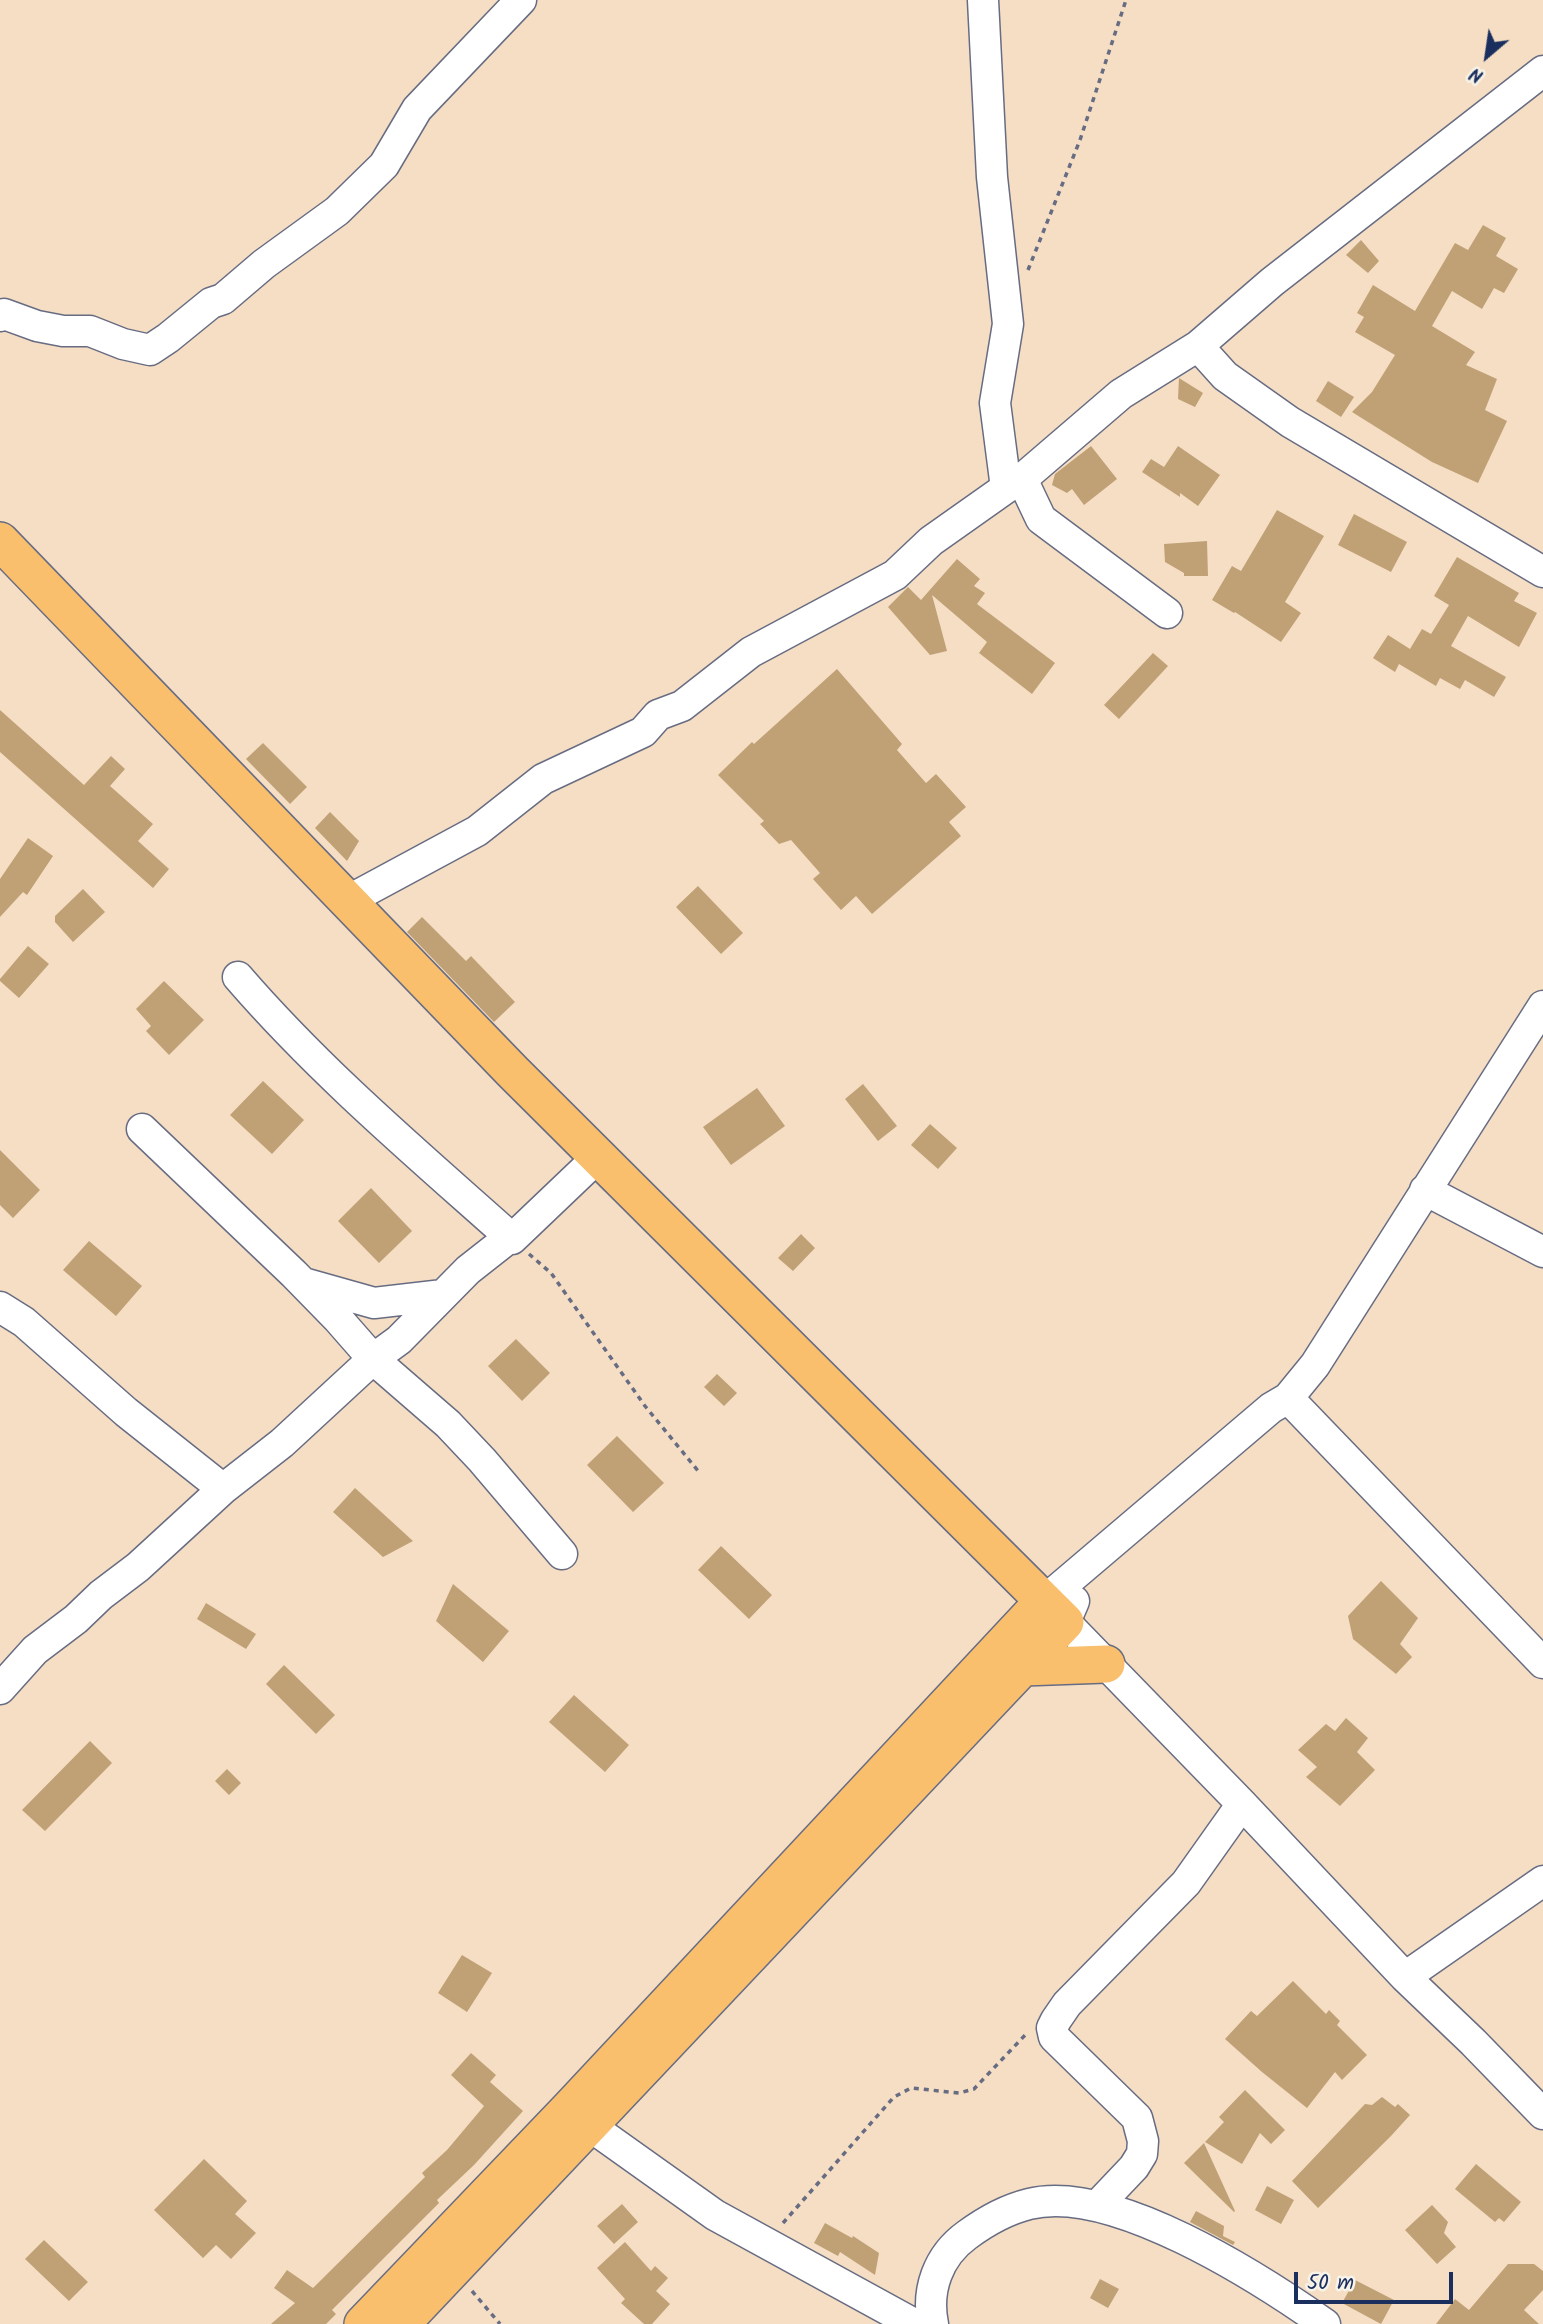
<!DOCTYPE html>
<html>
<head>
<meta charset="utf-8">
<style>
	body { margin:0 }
	#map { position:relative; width:1543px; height:2324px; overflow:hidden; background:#f5dec4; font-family:Kalam,sans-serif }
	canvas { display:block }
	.north { position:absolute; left:1452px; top:21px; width:70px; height:70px; -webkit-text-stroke:5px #f7f3e8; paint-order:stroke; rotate:209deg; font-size:19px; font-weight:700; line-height:28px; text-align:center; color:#1b2f5e }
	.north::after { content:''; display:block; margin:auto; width:24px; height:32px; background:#1b2f5e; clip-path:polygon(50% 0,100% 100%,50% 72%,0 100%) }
	.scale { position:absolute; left:1294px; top:2272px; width:159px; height:32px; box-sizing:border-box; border:4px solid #1b2f5e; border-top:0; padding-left:9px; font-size:21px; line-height:24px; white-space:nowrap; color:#1b2f5e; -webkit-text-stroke:5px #f7f3e8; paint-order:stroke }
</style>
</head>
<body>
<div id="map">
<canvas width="1543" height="2324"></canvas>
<div class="north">N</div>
<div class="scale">50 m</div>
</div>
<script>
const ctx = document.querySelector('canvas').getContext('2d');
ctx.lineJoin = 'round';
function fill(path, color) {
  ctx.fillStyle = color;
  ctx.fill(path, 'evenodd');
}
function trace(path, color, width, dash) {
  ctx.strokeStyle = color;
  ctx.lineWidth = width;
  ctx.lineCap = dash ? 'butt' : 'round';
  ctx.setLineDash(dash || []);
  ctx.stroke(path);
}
const building = new Path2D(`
	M 1483,225 L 1506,238 L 1496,256 L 1518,269 L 1504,293 L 1494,288 L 1482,309 L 1452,291 L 1432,326 L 1475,352 L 1466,365 L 1497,379 L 1485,410 L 1507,421 L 1478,483 L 1432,462 L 1352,412 L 1372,392 L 1395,355 L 1355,332 L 1364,317 L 1357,313 L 1373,285 L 1415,311 L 1455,243 L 1468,250 Z
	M 1361,240 L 1379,261 L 1368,273 L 1346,255 Z
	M 1179,378 L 1203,393 L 1195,407 L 1178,399 Z
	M 1328,381 L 1354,397 L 1341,417 L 1316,401 Z
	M 1091,446 L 1117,479 L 1084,505 L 1072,489 L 1067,493 L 1052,485 L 1055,474 Z
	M 1178,446 L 1220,475 L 1198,506 L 1180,493 L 1180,497 L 1142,472 L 1151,459 L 1164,467 Z
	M 1277,510 L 1324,536 L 1285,602 L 1301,613 L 1281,642 L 1235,612 L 1234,613 L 1212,600 L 1232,566 L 1241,571 Z
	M 1354,514 L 1407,542 L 1391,572 L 1338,545 Z
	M 1207,541 L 1208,576 L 1184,576 L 1184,573 L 1165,562 L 1164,544 Z
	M 1457,557 L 1519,593 L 1514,601 L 1537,613 L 1519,647 L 1468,616 L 1451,646 L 1506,677 L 1494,697 L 1465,680 L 1460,689 L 1440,678 L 1436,686 L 1399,664 L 1395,672 L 1373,658 L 1388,635 L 1410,649 L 1422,629 L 1431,634 L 1449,605 L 1434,596 Z
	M 957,559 L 980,579 L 974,586 L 985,593 L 977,604 L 1055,663 L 1032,694 L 979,653 L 987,642 L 932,595 L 947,651 L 930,655 L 888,607 L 908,587 L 921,600 Z
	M 1153,653 L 1168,666 L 1119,719 L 1104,705 Z
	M 837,669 L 902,744 L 897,750 L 926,783 L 936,774 L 966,807 L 949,822 L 961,836 L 872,914 L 856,896 L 841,910 L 813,879 L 820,873 L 791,840 L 779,844 L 760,824 L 764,821 L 718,775 L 752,742 L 754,744 Z
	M 0,710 L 84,785 L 111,756 L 125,769 L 110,786 L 153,824 L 138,841 L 169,869 L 153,888 L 0,752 Z
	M 263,743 L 307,787 L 290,804 L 246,759 Z
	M 330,812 L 359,841 L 347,861 L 315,828 Z
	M 28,838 L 53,856 L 27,895 L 23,892 L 0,917 L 0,879 Z
	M 698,886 L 743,933 L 721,954 L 676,907 Z
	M 83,889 L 105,912 L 73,942 L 55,922 L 55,916 Z
	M 422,917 L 466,961 L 471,956 L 515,1002 L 494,1022 L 407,932 Z
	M 28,946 L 49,964 L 19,998 L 0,981 L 0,979 Z
	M 164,981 L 204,1020 L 169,1055 L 146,1031 L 151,1026 L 136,1009 Z
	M 263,1081 L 304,1120 L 272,1154 L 230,1115 Z
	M 863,1084 L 897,1126 L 878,1141 L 845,1099 Z
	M 757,1088 L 785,1126 L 731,1165 L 703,1127 Z
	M 930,1124 L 957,1148 L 938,1169 L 911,1145 Z
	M 0,1150 L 40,1190 L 13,1218 L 0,1205 Z
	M 371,1188 L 412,1231 L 379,1263 L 338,1221 Z
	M 801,1234 L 815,1248 L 793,1271 L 778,1258 Z
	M 89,1241 L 142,1286 L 116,1316 L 63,1270 Z
	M 516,1339 L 550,1373 L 522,1401 L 488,1366 Z
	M 717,1374 L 737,1393 L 724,1406 L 704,1387 Z
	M 617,1436 L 664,1483 L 633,1512 L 587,1465 Z
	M 355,1488 L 413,1541 L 383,1557 L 333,1512 Z
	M 721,1546 L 772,1595 L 749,1619 L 698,1570 Z
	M 1381,1581 L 1418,1618 L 1400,1644 L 1412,1657 L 1396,1674 L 1353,1639 L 1348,1616 Z
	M 453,1584 L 509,1631 L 483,1662 L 436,1621 Z
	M 206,1603 L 256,1634 L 246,1649 L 197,1619 Z
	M 284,1665 L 335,1715 L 316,1734 L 266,1684 Z
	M 574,1695 L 629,1745 L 605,1772 L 549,1722 Z
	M 1346,1718 L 1368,1738 L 1357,1752 L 1375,1770 L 1340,1806 L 1306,1777 L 1317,1767 L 1298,1750 L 1326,1724 L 1335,1731 Z
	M 90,1741 L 112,1763 L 45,1831 L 22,1810 Z
	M 227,1769 L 241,1783 L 229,1795 L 215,1781 Z
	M 462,1955 L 492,1973 L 467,2012 L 438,1993 Z
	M 1293,1981 L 1326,2014 L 1329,2010 L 1340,2021 L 1337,2025 L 1367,2055 L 1342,2080 L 1335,2072 L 1307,2108 L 1262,2072 L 1225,2039 L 1251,2011 L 1257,2016 Z
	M 471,2053 L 496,2075 L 490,2082 L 523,2111 L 474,2165 L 437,2200 L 439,2203 L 332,2310 L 336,2314 L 326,2324 L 271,2324 L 295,2303 L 274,2288 L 287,2270 L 313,2288 L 425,2177 L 422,2173 L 447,2150 L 484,2106 L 451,2075 Z
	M 1245,2090 L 1285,2130 L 1271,2144 L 1260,2133 L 1242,2164 L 1205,2142 L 1224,2122 L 1219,2117 Z
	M 1382,2097 L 1395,2107 L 1398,2104 L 1410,2115 L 1391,2136 L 1318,2208 L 1292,2181 L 1365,2104 L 1372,2105 Z
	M 1204,2143 L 1235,2211 L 1234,2212 L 1184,2163 Z
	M 204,2159 L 247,2201 L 235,2214 L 256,2233 L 231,2259 L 216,2245 L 203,2258 L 154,2210 Z
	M 1476,2164 L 1521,2202 L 1504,2222 L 1499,2218 L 1495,2222 L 1455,2189 Z
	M 1267,2186 L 1294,2200 L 1281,2224 L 1255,2210 Z
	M 622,2204 L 638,2222 L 614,2244 L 597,2226 Z
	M 1432,2205 L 1448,2222 L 1444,2233 L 1456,2247 L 1437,2264 L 1405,2230 Z
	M 1196,2211 L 1224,2226 L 1223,2236 L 1235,2242 L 1233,2245 L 1190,2222 Z
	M 825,2223 L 852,2238 L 853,2236 L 879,2253 L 875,2275 L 840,2252 L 838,2256 L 814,2243 Z
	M 44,2240 L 88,2282 L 69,2301 L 25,2259 Z
	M 625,2242 L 651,2271 L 655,2266 L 668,2278 L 656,2291 L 670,2304 L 652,2324 L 644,2324 L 621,2303 L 625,2299 L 597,2268 Z
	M 1508,2264 L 1534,2264 L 1543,2271 L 1543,2290 L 1524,2310 L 1539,2324 L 1436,2324 L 1455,2299 L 1469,2310 Z
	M 1100,2279 L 1119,2289 L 1108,2308 L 1090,2298 Z
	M 1355,2280 L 1394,2300 L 1381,2324 L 1342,2303 Z`);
const path = new Path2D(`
	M 1028,270 L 1080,140 L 1126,0
	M 529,1254 L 551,1273 L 645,1406 L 699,1472
	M 783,2223 L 894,2097 L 911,2088 L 959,2093 L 974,2089 L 1027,2033
	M 472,2291 L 500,2324`);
const minor = new Path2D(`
	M 983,0 L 992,177 L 1008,324 L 995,403 L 1006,488 L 1022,479 L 1121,394 L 1198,346
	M 1543,71 L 1272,282 L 1198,346 L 1225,376 L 1290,422 L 1543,572
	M 0,316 L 4,314 L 37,326 L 63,331 L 90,331 L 123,344 L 150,350 L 168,338 L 211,303 L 223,299 L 264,264 L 337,211 L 384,165 L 417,109 L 521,0
	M 1022,479 L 1041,519 L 1167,613
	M 349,900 L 477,831 L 543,779 L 643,732 L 658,715 L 682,706 L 751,652 L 895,575 L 931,541 L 1006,488
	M 238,977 C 320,1072 417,1154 510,1237
	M 142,1129 L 294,1274 L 338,1319 L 373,1359 L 448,1424 L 482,1460 L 562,1554
	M 1425,1190 L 1543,1252
	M 303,1283 L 374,1303 L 443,1295
	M 0,1307 L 24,1322 L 126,1412 L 223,1489
	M 1288,1398 L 1543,1663
	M 1044,1601 L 1271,1408 L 1288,1398 L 1315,1365 L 1543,1006
	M 1074,1601 L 1065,1622 L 1242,1804 L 1405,1977 L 1473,2042 L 1543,2114
	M 0,1689 L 35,1650 L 76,1619 L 101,1595 L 138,1567 L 223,1489 L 282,1443 L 373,1359 L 399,1340 L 468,1270 L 510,1237 L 512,1239 L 598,1157
	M 1405,1977 L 1543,1881
	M 590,2126 L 715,2215 L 914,2324
	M 1097,2206 L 1134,2167 L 1142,2154 L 1143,2141 L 1137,2118 L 1054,2037 L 1052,2028 L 1056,2020 L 1067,2004 L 1186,1883 L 1242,1804
	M 933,2324 C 926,2290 938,2256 967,2235 C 986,2221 1005,2210 1029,2204 C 1112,2183 1258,2277 1325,2324`);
const major = new Path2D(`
	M 0,541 L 512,1071 L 1065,1622 L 401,2324
	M 1023,1667 L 1106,1664
	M 363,2324 L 570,2108 L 1044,1601`);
fill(building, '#c0a176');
trace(minor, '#676c82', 33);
trace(major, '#676c82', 40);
trace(path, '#676c82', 3.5, [5, 5]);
trace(minor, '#fff', 30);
trace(major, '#f9bf6d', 37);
</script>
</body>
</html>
